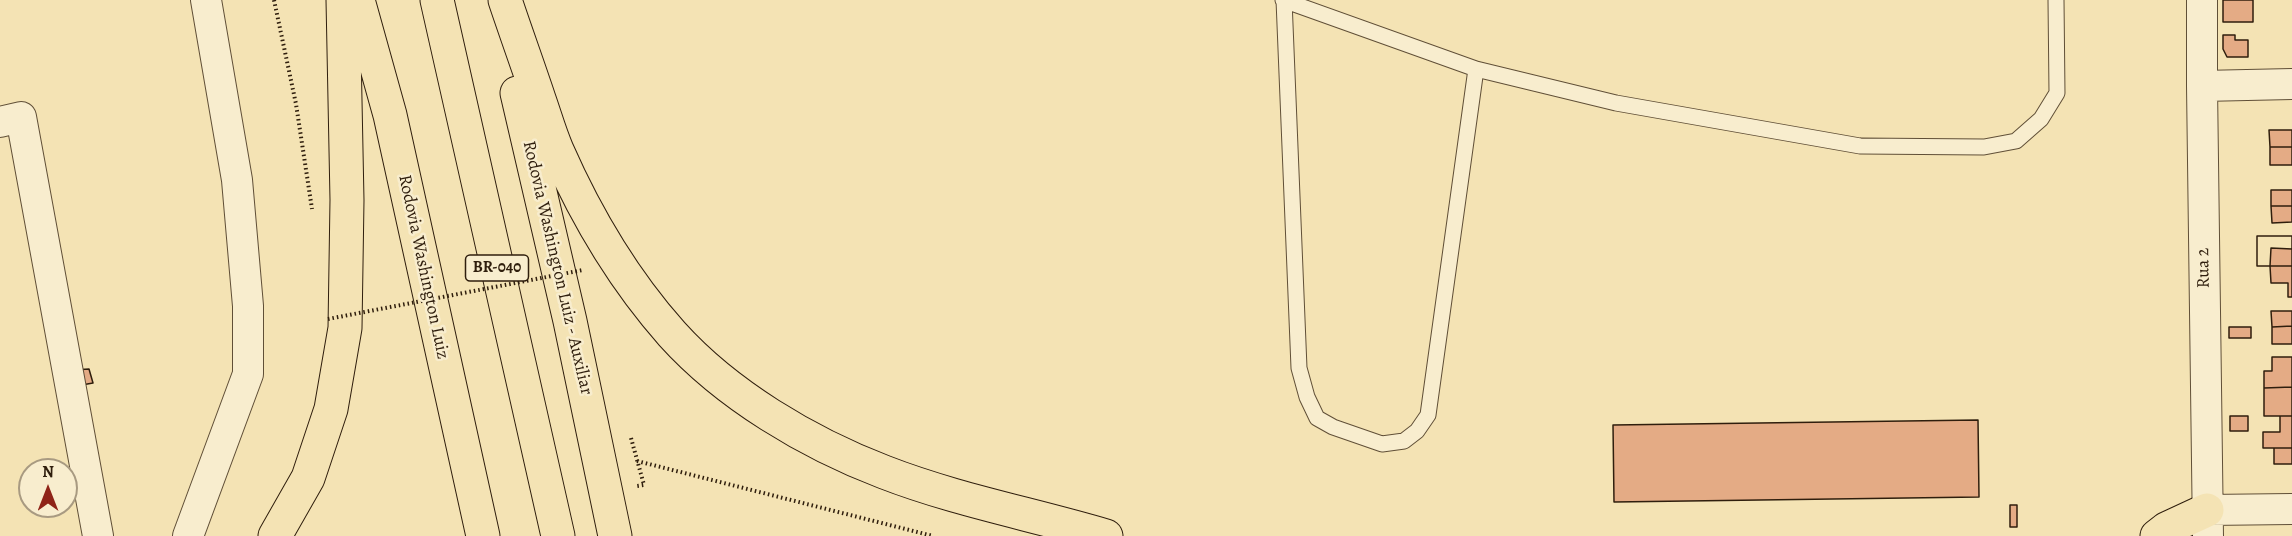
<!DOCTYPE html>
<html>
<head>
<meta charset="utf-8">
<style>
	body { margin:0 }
	#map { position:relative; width:2292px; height:536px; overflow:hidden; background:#f4e3b4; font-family:Alegreya,serif }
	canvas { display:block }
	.north { position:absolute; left:18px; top:458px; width:60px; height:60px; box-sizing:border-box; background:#f8edce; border:2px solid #a89a81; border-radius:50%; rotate:0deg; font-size:16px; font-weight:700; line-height:24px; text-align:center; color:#2f1e0d }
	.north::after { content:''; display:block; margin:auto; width:21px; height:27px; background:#8f2418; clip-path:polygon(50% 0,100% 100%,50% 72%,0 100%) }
</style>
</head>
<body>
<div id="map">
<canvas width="2292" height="536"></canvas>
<div class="north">N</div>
</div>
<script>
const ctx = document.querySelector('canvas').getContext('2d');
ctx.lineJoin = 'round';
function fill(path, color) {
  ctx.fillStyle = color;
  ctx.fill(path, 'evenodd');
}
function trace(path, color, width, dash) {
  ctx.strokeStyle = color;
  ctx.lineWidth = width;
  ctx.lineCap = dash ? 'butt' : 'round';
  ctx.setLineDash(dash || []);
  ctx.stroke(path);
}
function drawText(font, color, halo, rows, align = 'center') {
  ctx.font = font + ' Alegreya,serif';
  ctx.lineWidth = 5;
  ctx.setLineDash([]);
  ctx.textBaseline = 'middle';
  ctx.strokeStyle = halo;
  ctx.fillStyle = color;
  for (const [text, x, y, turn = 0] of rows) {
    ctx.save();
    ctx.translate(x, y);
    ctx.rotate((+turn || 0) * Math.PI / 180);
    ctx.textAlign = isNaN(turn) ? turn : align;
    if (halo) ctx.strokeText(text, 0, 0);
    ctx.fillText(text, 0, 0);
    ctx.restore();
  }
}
const building = new Path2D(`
	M 2223,0 L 2253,0 L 2253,22 L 2223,22 Z
	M 2223,35 L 2235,35 L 2235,40 L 2248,40 L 2248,57 L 2227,57 L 2223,49 Z
	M 2269,130 L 2292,130 L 2292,147 L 2270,147 Z
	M 2270,147 L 2292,147 L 2292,165 L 2270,165 Z
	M 2271,190 L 2292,190 L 2292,206 L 2271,206 Z
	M 2271,206 L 2292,206 L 2292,222 L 2272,223 Z
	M 2257,236 L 2292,236 L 2292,266 L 2257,266 Z
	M 2257,236 L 2292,236 L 2292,249 L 2271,248 L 2270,266 L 2257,266 Z
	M 2270,266 L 2292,266 L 2292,297 L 2288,297 L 2288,283 L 2271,283 Z
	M 2271,311 L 2292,311 L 2292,326 L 2272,327 Z
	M 2292,326 L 2292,344 L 2272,344 L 2272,327 Z
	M 2229,327 L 2251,327 L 2251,338 L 2229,338 Z
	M 2272,357 L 2292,357 L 2292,387 L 2264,388 L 2264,371 L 2272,371 Z
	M 89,369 L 93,383 L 76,386 L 73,370 Z
	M 2292,387 L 2292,416 L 2264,416 L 2264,388 Z
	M 2230,416 L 2248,416 L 2248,431 L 2230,431 Z
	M 2280,416 L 2292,416 L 2292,448 L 2263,448 L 2263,432 L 2280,432 Z
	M 1978,420 L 1979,497 L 1614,502 L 1613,425 Z
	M 2274,448 L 2292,448 L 2292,464 L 2274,464 Z
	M 2010,505 L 2017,505 L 2017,527 L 2010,527 Z`);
const path = new Path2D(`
	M 274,0 L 296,104 L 312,209
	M 631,438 L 644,485 L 637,486
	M 637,461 L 933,536`);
const service = new Path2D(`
	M 1283,0 L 1476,69 L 1616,103 L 1860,146 L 1984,147 L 2016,141 L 2041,119 L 2057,93 L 2056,0
	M 1284,0 L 1299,368 L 1307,397 L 1317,418 L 1333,427 L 1382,444 L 1404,441 L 1417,431 L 1428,415 L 1476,69`);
const minor = new Path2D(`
	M 2202,0 L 2202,86 L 2208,536
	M 2202,86 L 2292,84
	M 0,122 L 21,117 L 98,536
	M 2207,510 L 2292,509
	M 188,536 L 248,374 L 248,306 L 237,180 L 206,0`);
const trunk = new Path2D(`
	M 505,0 C 516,33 528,66 539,99 C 545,116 550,134 557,150 C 586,216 624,280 672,334 C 727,395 808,443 884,472 C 956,500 1032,514 1106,536
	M 517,93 L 570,321 L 615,536
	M 2157,536 L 2166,529 L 2207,510`);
const motorway = new Path2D(`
	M 358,0 L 390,115 L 483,536
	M 437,0 L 558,536
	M 275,536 L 308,478 L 331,409 L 345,328 L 347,200 L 343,0`);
const pathBridge = new Path2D(`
	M 328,319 L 583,270`);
const shields = [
	[497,268,63]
];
const shieldNames = [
	["BR-040",497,268]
];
const streetNames = [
	["Rodovia Washington Luiz",423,267,78],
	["Rodovia Washington Luiz - Auxiliar",557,268,77],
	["Rua 2",2204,268,-91]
];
fill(building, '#e4ab85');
trace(building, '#2f1e0d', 1.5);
trace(service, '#604f37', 17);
trace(minor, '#604f37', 32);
trace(trunk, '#2f1e0d', 35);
trace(motorway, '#2f1e0d', 35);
trace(path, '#2f1e0d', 4, [1.5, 3]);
trace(service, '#f8edce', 15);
trace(minor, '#f8edce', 30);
trace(trunk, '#f4e3b4', 33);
trace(motorway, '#f4e3b4', 33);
trace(pathBridge, '#2f1e0d', 4, [1.5, 3]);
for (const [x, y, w] of shields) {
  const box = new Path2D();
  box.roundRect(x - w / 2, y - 13, w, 26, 4.5);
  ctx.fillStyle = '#f8edce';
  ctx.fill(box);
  trace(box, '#2f1e0d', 1.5);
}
drawText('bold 16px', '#2f1e0d', null, shieldNames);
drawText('18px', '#2f1e0d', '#f8edce', streetNames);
</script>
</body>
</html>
